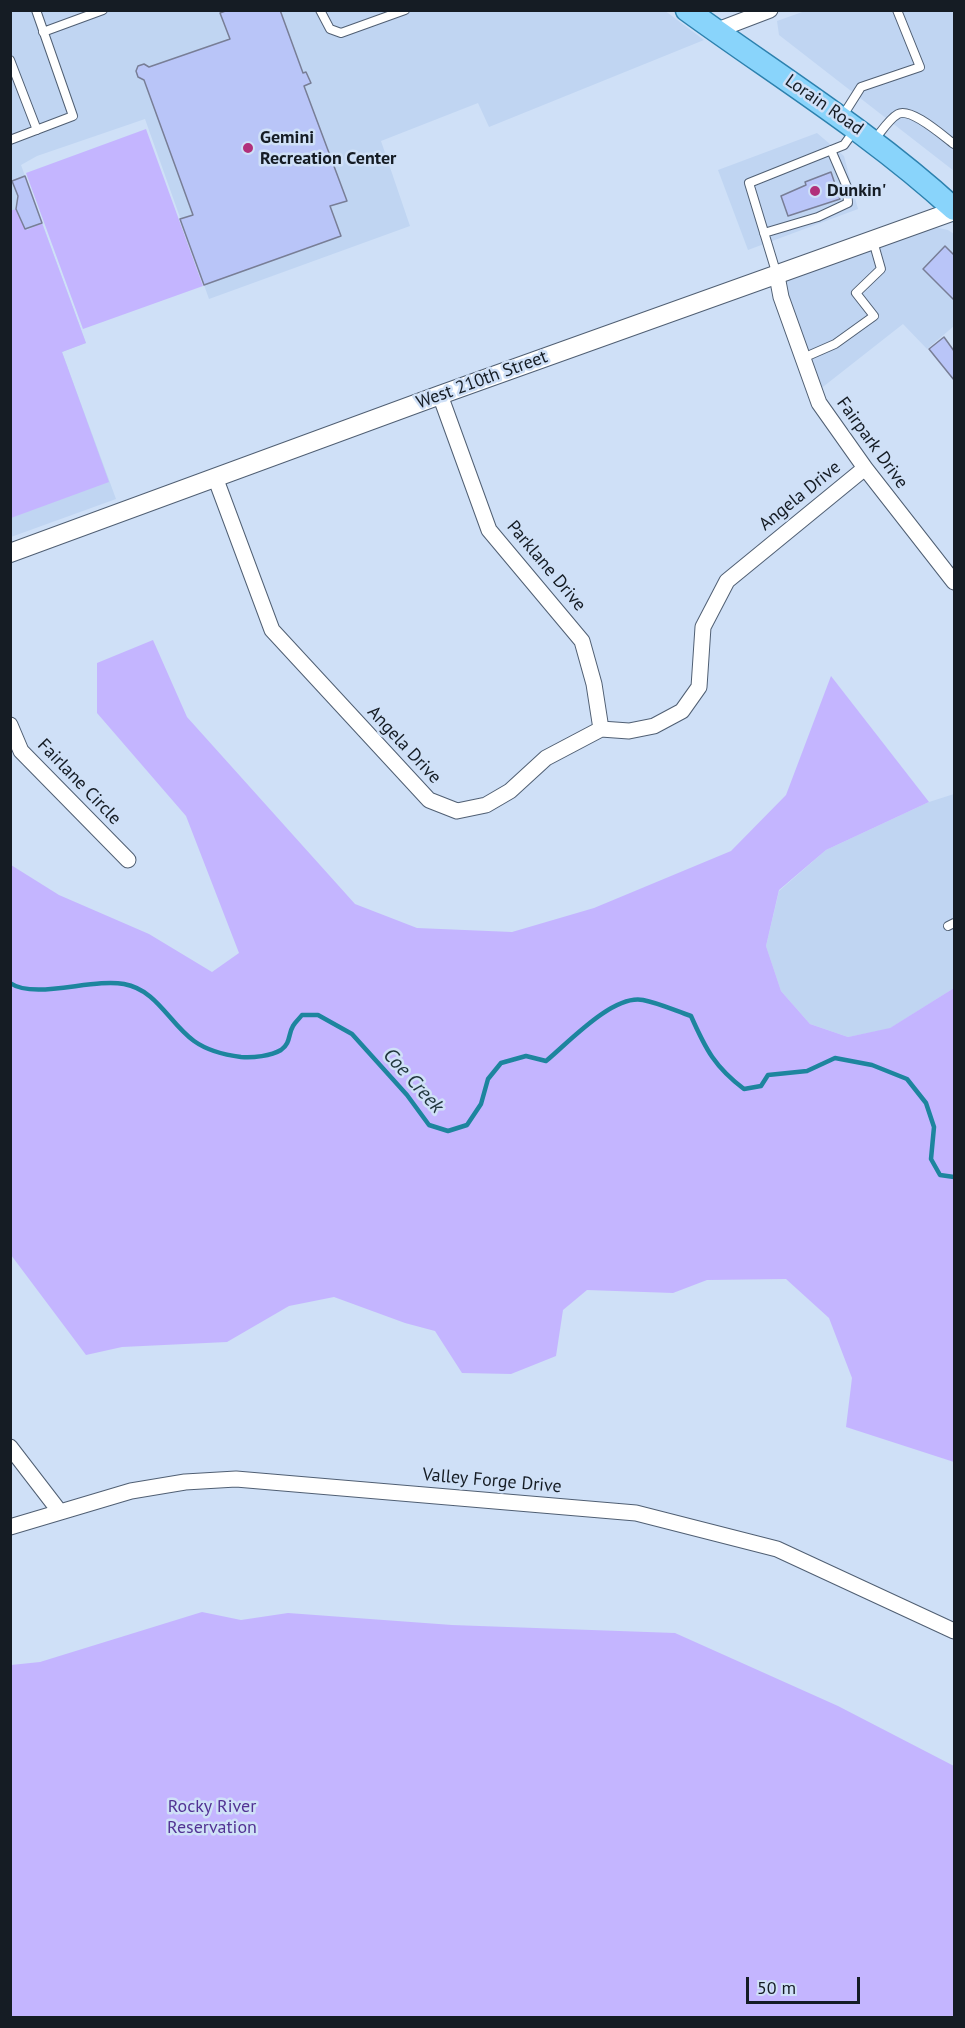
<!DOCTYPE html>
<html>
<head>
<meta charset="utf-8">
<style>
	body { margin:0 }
	#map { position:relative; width:965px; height:2028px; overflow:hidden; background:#cfe0f7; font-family:"PT Sans",sans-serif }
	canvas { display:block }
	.frame { position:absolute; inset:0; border:12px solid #151c24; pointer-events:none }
	.scale { position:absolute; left:746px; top:1977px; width:114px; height:27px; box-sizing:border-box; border:3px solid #151c24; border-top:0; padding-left:8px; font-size:18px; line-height:21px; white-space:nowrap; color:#151c24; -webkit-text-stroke:4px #cfe0f7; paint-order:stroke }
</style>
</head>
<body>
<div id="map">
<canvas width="965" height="2028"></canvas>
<div class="frame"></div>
<div class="scale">50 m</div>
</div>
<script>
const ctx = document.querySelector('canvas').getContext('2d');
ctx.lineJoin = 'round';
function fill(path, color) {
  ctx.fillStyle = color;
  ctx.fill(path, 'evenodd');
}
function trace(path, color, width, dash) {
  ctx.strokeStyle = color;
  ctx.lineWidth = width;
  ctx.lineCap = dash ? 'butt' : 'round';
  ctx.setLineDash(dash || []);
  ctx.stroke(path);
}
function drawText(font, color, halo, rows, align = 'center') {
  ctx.font = font + ' "PT Sans",sans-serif';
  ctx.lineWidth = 5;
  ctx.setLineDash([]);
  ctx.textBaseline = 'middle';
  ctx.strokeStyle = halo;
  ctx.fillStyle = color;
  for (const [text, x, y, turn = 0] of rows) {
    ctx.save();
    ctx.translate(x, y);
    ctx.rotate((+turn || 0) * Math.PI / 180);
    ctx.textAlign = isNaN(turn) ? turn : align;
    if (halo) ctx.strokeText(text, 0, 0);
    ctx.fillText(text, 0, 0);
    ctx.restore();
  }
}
const built = new Path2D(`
	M 664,10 L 704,40 L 489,127 L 478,103 L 381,141 L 410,226 L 209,299 L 145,119 L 37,156 L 21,165 L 86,343 L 62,352 L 116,499 L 11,537 L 11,11 Z
	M 805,11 L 954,11 L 954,171 L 779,35 L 777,21 Z
	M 817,133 L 844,156 L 858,209 L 748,250 L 718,170 Z
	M 929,226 L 948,230 L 954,234 L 954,326 L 927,349 L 903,324 L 819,390 L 775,281 Z
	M 954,794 L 954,988 L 889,1029 L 848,1037 L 810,1024 L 781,991 L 766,946 L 779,891 L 826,850 L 929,802 Z`);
const green = new Path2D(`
	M 146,129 L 203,286 L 83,329 L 26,173 Z
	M 16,209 L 27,230 L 42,223 L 86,343 L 62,352 L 109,482 L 11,518 L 10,211 Z
	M 153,640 L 187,717 L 355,904 L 417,928 L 512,932 L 594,908 L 731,851 L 786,795 L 831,676 L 929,802 L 826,850 L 779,890 L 766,946 L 781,991 L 810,1024 L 848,1037 L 890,1028 L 954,988 L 954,1462 L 846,1427 L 852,1378 L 829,1318 L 786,1279 L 707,1280 L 673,1293 L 587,1290 L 563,1310 L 556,1356 L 511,1374 L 462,1373 L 435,1331 L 405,1323 L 334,1297 L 289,1306 L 227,1342 L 122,1347 L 86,1355 L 11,1255 L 11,865 L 59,895 L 149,934 L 212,972 L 239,953 L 186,816 L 97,713 L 97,663 Z
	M 202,1612 L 241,1620 L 288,1613 L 452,1625 L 675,1633 L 838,1706 L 954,1766 L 954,2017 L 11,2017 L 11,1665 L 40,1662 Z`);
const stream = new Path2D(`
	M 10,983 C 35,1000 92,978 124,984 C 157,990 169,1023 194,1041 C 208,1051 225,1055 241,1057 C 253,1058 271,1056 281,1050 C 291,1043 288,1034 293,1026 C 295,1022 299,1019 302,1015 L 318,1015 L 352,1034 L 407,1095 L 429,1125 L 448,1131 L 467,1125 L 481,1104 L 488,1079 L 501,1063 L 526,1056 L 546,1061 C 568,1043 613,994 643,1000 C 659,1003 676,1011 691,1016 C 706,1050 715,1067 744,1089 L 761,1086 L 768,1075 L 807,1071 L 835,1058 L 872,1065 L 907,1079 L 926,1103 L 934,1127 L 931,1159 L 940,1175 L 954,1177`);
const building = new Path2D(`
	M 228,10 L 280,10 L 303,73 L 306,72 L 311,83 L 304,86 L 347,201 L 330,206 L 341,236 L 204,285 L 180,219 L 193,215 L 144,80 L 138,77 L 136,71 L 138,66 L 144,64 L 149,67 L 230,39 L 220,13 Z
	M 831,172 L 840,199 L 788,216 L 781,196 L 806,185 L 805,182 Z
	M 25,176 L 42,223 L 25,229 L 16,209 L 18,196 L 12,181 Z
	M 945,246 L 954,255 L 954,300 L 923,269 Z
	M 944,337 L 954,351 L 954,380 L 929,349 Z`);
const service = new Path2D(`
	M 320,10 L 330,29 L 341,33 L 405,10
	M 43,32 L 103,10
	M 10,60 L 37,130
	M 842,117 L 861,87 L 920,67 L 897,10
	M 875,139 C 881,132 889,119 898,114 C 911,107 943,136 954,144
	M 10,140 L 73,116 L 36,10
	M 764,233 L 818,217 L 848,203 L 847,187 L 831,150
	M 777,275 L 749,183 L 844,145 L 854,131
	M 803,358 L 835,344 L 874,316 L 856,293 L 881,269 L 873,241
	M 948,926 L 954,923`);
const minor = new Path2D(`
	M 715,31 L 770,10
	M 777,276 L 781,297 L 819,403 L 865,468 L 954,582
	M 440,395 L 489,530 L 582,641 L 594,684 L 601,729
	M 215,477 L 272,630 L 429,800 L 457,811 L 486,805 L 510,791 L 546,758 L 601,729 L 629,731 L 654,726 L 682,711 L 699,687 L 703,627 L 727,581 L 865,468
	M 10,725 L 21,751 L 128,860
	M 10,1447 L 60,1512
	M 10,1527 L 131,1491 L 185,1482 L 236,1479 L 636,1513 L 777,1549 L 954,1631`);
const tertiary = new Path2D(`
	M 10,553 L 440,395 L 954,211`);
const primary = new Path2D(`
	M 687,10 C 778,76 871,133 954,209`);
const markers = [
	[248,148,6,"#b1307b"],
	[815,191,6,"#b1307b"]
];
const streetNames = [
	["Lorain Road",824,105,35],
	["West 210th Street",482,380,-20],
	["Fairpark Drive",872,443,54],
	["Angela Drive",800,496,-39],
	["Parklane Drive",546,566,50],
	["Angela Drive",404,745,47],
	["Fairlane Circle",79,782,46],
	["Valley Forge Drive",492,1481,5]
];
const poiNames = [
	["Gemini",260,138],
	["Recreation Center",260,159],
	["Dunkin'",827,191]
];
const parkNames = [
	["Rocky River",212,1807],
	["Reservation",212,1828]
];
const waterNames = [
	["Coe Creek",413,1081,48]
];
fill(built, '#c0d5f2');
fill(green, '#c4b5ff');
trace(stream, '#1d859e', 4.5);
fill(building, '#b9c5f8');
trace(building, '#787e96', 1.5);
trace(service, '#505f73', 10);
trace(minor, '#505f73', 17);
trace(tertiary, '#505f73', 20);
trace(primary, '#2d81ae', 25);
trace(service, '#fff', 8);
trace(minor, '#fff', 15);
trace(tertiary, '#fff', 18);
trace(primary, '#89d4fb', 22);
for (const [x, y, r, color] of markers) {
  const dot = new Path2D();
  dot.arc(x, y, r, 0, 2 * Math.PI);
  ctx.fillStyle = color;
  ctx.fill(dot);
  trace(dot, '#cfe0f7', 2);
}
drawText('18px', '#151c24', '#cfe0f7', streetNames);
drawText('bold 18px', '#151c24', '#cfe0f7', poiNames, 'left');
drawText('18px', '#523394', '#cfe0f7', parkNames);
drawText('italic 20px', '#1e343a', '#cfe0f7', waterNames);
</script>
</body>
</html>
